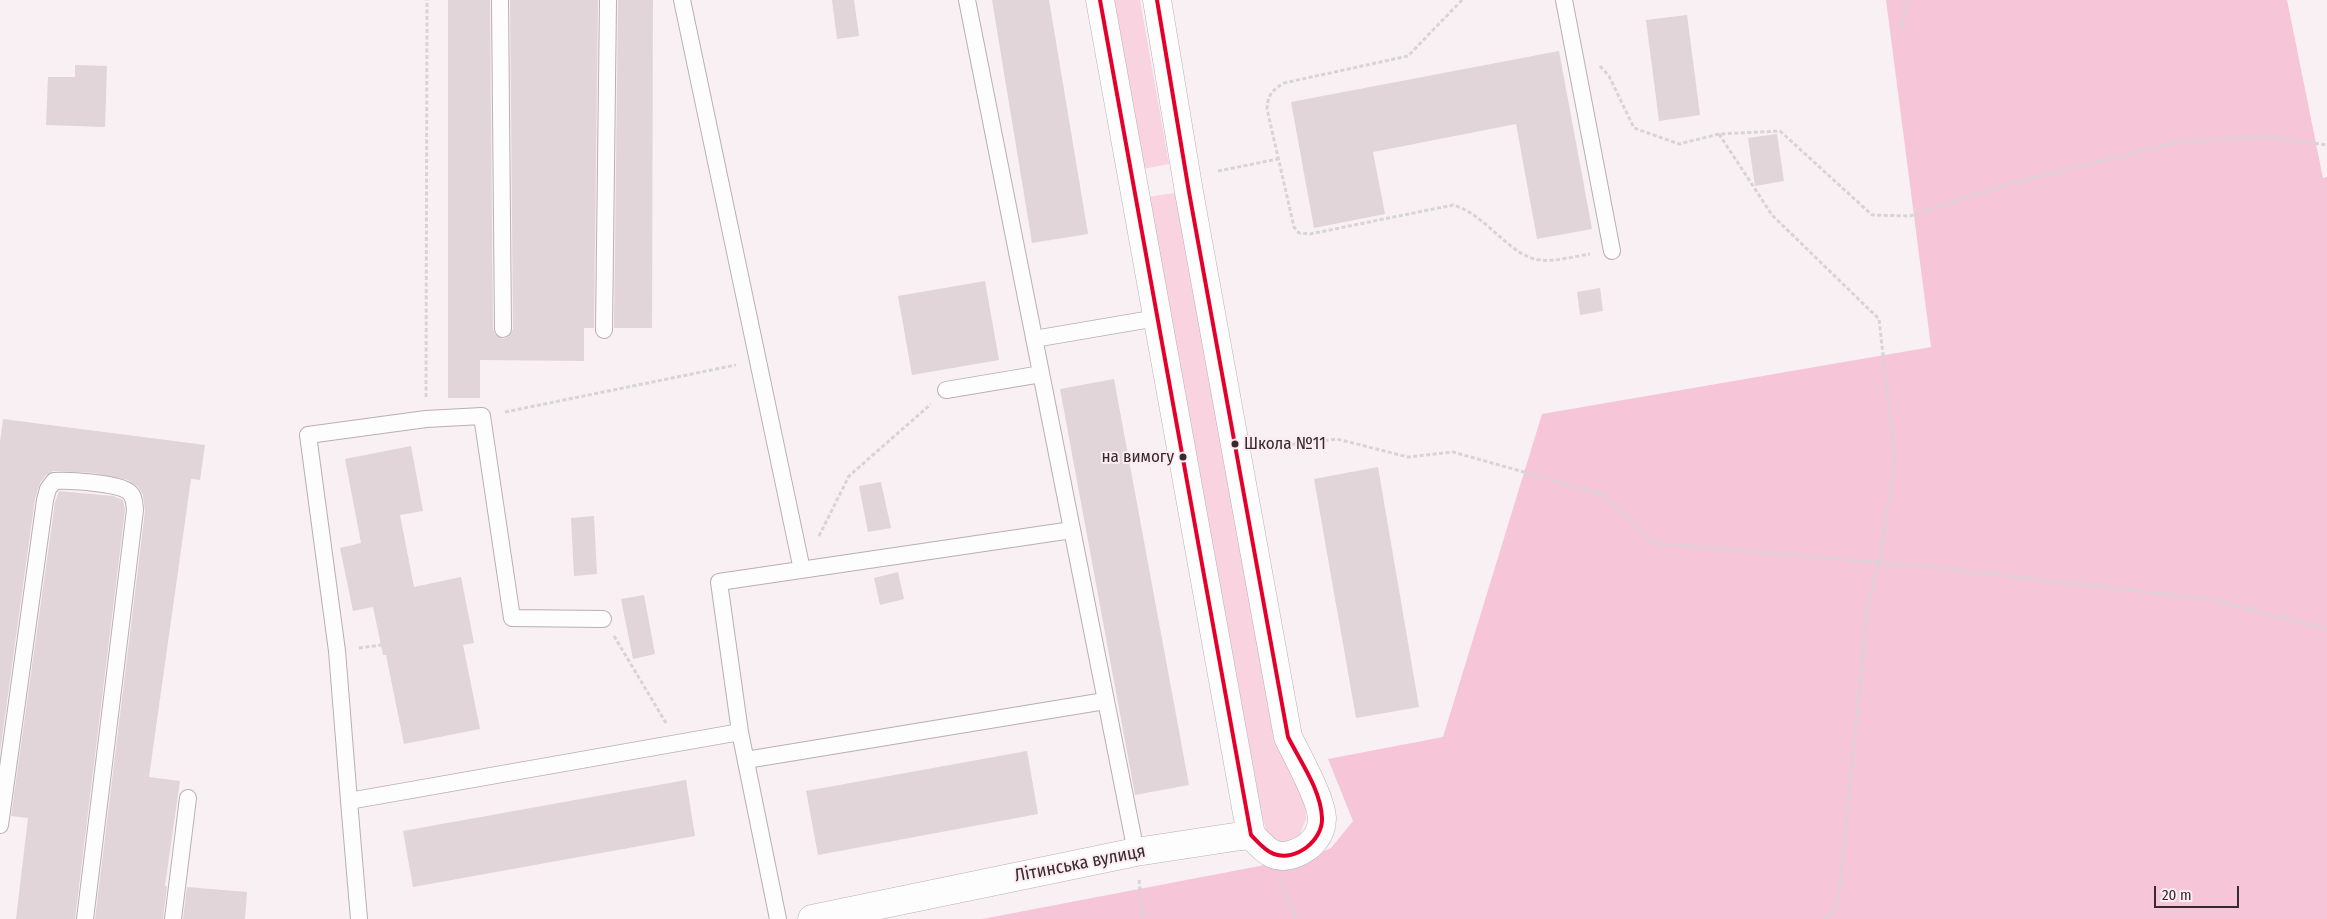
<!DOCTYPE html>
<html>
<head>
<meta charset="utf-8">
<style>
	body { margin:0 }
	#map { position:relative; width:2327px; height:919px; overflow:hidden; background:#f8f0f2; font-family:"Fira Sans Condensed",sans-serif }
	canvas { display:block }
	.scale { position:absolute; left:2154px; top:886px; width:85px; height:22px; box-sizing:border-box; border:2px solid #37292e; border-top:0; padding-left:6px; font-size:15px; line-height:18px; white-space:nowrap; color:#37292e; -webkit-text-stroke:4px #fbecf1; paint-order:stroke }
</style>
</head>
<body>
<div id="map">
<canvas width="2327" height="919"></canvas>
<div class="scale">20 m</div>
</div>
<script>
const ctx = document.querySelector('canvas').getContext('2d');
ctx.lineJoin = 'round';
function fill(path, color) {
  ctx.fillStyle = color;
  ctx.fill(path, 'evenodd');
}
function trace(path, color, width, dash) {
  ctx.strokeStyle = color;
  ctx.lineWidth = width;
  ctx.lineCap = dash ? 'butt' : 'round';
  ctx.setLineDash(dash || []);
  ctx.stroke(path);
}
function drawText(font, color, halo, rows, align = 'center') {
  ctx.font = font + ' "Fira Sans Condensed",sans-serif';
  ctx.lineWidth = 4;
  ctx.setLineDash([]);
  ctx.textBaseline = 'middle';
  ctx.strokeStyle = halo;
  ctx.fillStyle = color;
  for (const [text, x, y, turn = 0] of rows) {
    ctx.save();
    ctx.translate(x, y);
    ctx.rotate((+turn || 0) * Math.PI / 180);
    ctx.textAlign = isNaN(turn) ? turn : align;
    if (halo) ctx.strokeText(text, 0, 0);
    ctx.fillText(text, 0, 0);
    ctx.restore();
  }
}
const green = new Path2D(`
	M 1113,0 L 1140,0 L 1169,164 L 1143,169 Z
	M 1175,193 L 1275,739 L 1305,797 L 1306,819 L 1298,839 L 1278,843 L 1267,833 L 1241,742 L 1147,197 Z`);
const forest = new Path2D(`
	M 1886,0 L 2287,0 L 2323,178 L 2327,177 L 2327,919 L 982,919 L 1270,864 L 1292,864 L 1331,848 L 1353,821 L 1328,759 L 1443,737 L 1542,414 L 1931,347 Z`);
const building = new Path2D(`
	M 448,0 L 490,0 L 493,329 L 495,334 L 503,339 L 508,337 L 513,329 L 510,0 L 598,0 L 594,328 L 584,328 L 584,361 L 480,360 L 480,398 L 448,398 Z
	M 618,0 L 653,0 L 652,328 L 614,328 Z
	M 832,0 L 854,0 L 859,36 L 837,39 Z
	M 992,0 L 1049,0 L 1088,234 L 1032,243 Z
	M 1687,15 L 1700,115 L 1659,121 L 1646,20 Z
	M 1559,51 L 1592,229 L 1537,239 L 1516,124 L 1373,152 L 1385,214 L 1314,228 L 1291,102 Z
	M 75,65 L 107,66 L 105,127 L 46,125 L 48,77 L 75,77 Z
	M 1777,134 L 1784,181 L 1755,186 L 1748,138 Z
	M 985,281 L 999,360 L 912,375 L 898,296 Z
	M 1600,288 L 1603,311 L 1580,315 L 1577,292 Z
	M 1114,379 L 1189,785 L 1135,795 L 1060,389 Z
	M 3,419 L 205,445 L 200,480 L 191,479 L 149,777 L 180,781 L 165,886 L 167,886 L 163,919 L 95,919 L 145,511 L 143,495 L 138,487 L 128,480 L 94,473 L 53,471 L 46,475 L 40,483 L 35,499 L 0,752 L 0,442 Z
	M 411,446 L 423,511 L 400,515 L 414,587 L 461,577 L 474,643 L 463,645 L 480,729 L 404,744 L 386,655 L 383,655 L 373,607 L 353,611 L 340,548 L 361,543 L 345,459 Z
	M 1378,467 L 1419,707 L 1356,718 L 1314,479 Z
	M 881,482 L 891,528 L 868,532 L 859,486 Z
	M 59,491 L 113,496 L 123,500 L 125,510 L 75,919 L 16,919 L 28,818 L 11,816 L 55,502 Z
	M 594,516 L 597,574 L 574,576 L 571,518 Z
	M 898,572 L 904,599 L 880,605 L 874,578 Z
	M 644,595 L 655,654 L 633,659 L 621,599 Z
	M 1027,751 L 1038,814 L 818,855 L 806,791 Z
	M 686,780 L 695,836 L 413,887 L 403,831 Z
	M 187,887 L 247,892 L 245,919 L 183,919 Z`);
const path = new Path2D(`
	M 1462,0 L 1408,56 L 1284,83 C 1272,90 1268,95 1267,109 L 1294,227 L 1299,233 L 1310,234 L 1453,205 C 1486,214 1510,257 1540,260 C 1556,262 1575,256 1590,254
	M 1901,28 L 1908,0
	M 1600,66 L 1609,76 L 1634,128 L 1679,144 L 1719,134 L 1780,131 L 1872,215 L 1910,216 L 2008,184 L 2183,141 L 2270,137 L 2327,145
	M 1719,134 L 1772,215 L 1879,319 L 1895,461 L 1879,562 L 1868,604 L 1838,904 L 1825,919
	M 1218,171 L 1278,159
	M 426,397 L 427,0
	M 505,412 L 736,365
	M 1273,447 L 1337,439 L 1408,457 L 1453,452 L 1602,494 L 1654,543 L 1932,567 L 2209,599 L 2327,629
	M 819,536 L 849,476 L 931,404
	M 614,636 L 666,723
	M 359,648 L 381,645
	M 1139,880 L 1143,919
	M 1280,884 L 1297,919`);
const service = new Path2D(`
	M 500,0 L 503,329
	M 682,0 L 802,570
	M 967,0 L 1136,852
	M 1564,0 L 1612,251
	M 604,330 L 608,0
	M 1034,339 L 1157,318
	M 946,390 L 1041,374
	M 740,732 L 778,919
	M 746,760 L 1105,701
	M 349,801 L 337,651 L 308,435 L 426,419 L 482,416 L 512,618 L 603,619
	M 0,825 L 45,500 L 48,489 L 54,481 C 68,480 119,483 129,492 C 135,497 134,503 135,510 L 85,919
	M 173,919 L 188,798
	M 359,919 L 349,801 L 740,732 L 719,582 L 1072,530`);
const minor = new Path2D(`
	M 1100,0 L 1251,835
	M 812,919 L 1136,852 L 1241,836 L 1251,835 C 1266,850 1274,862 1296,853 C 1311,847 1322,835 1322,818 C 1321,798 1297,756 1288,737 L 1189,192 L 1157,0`);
const bus1 = new Path2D(`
	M 1100,0 L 1251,835 C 1258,842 1265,851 1274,854 C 1296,862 1323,840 1322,818 C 1321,790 1300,761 1288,737 L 1189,192 L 1157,0`);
const markers = [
	[1235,444,4.5,"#37292e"],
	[1183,457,4.5,"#37292e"]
];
const busNames = [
	["Школа №11",1244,444],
	["на вимогу",1174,457,"right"]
];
const streetNames = [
	["Літинська вулиця",1080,864,-11]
];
fill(green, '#f9d3e0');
fill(forest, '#f6c6d8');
fill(building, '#e1d5da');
trace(service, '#b9afb2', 18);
trace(minor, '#b9afb2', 29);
trace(path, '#d7d4d5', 3, [4, 2.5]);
trace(service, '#fefdfd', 16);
trace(minor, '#fefdfd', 28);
trace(bus1, '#e4002b', 4);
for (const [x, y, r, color] of markers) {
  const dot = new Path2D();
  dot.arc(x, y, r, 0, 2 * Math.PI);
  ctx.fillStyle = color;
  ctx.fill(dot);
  trace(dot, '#fbecf1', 2);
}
drawText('17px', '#37292e', '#fbecf1', busNames, 'left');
drawText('18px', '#37292e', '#fbecf1', streetNames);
</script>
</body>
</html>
